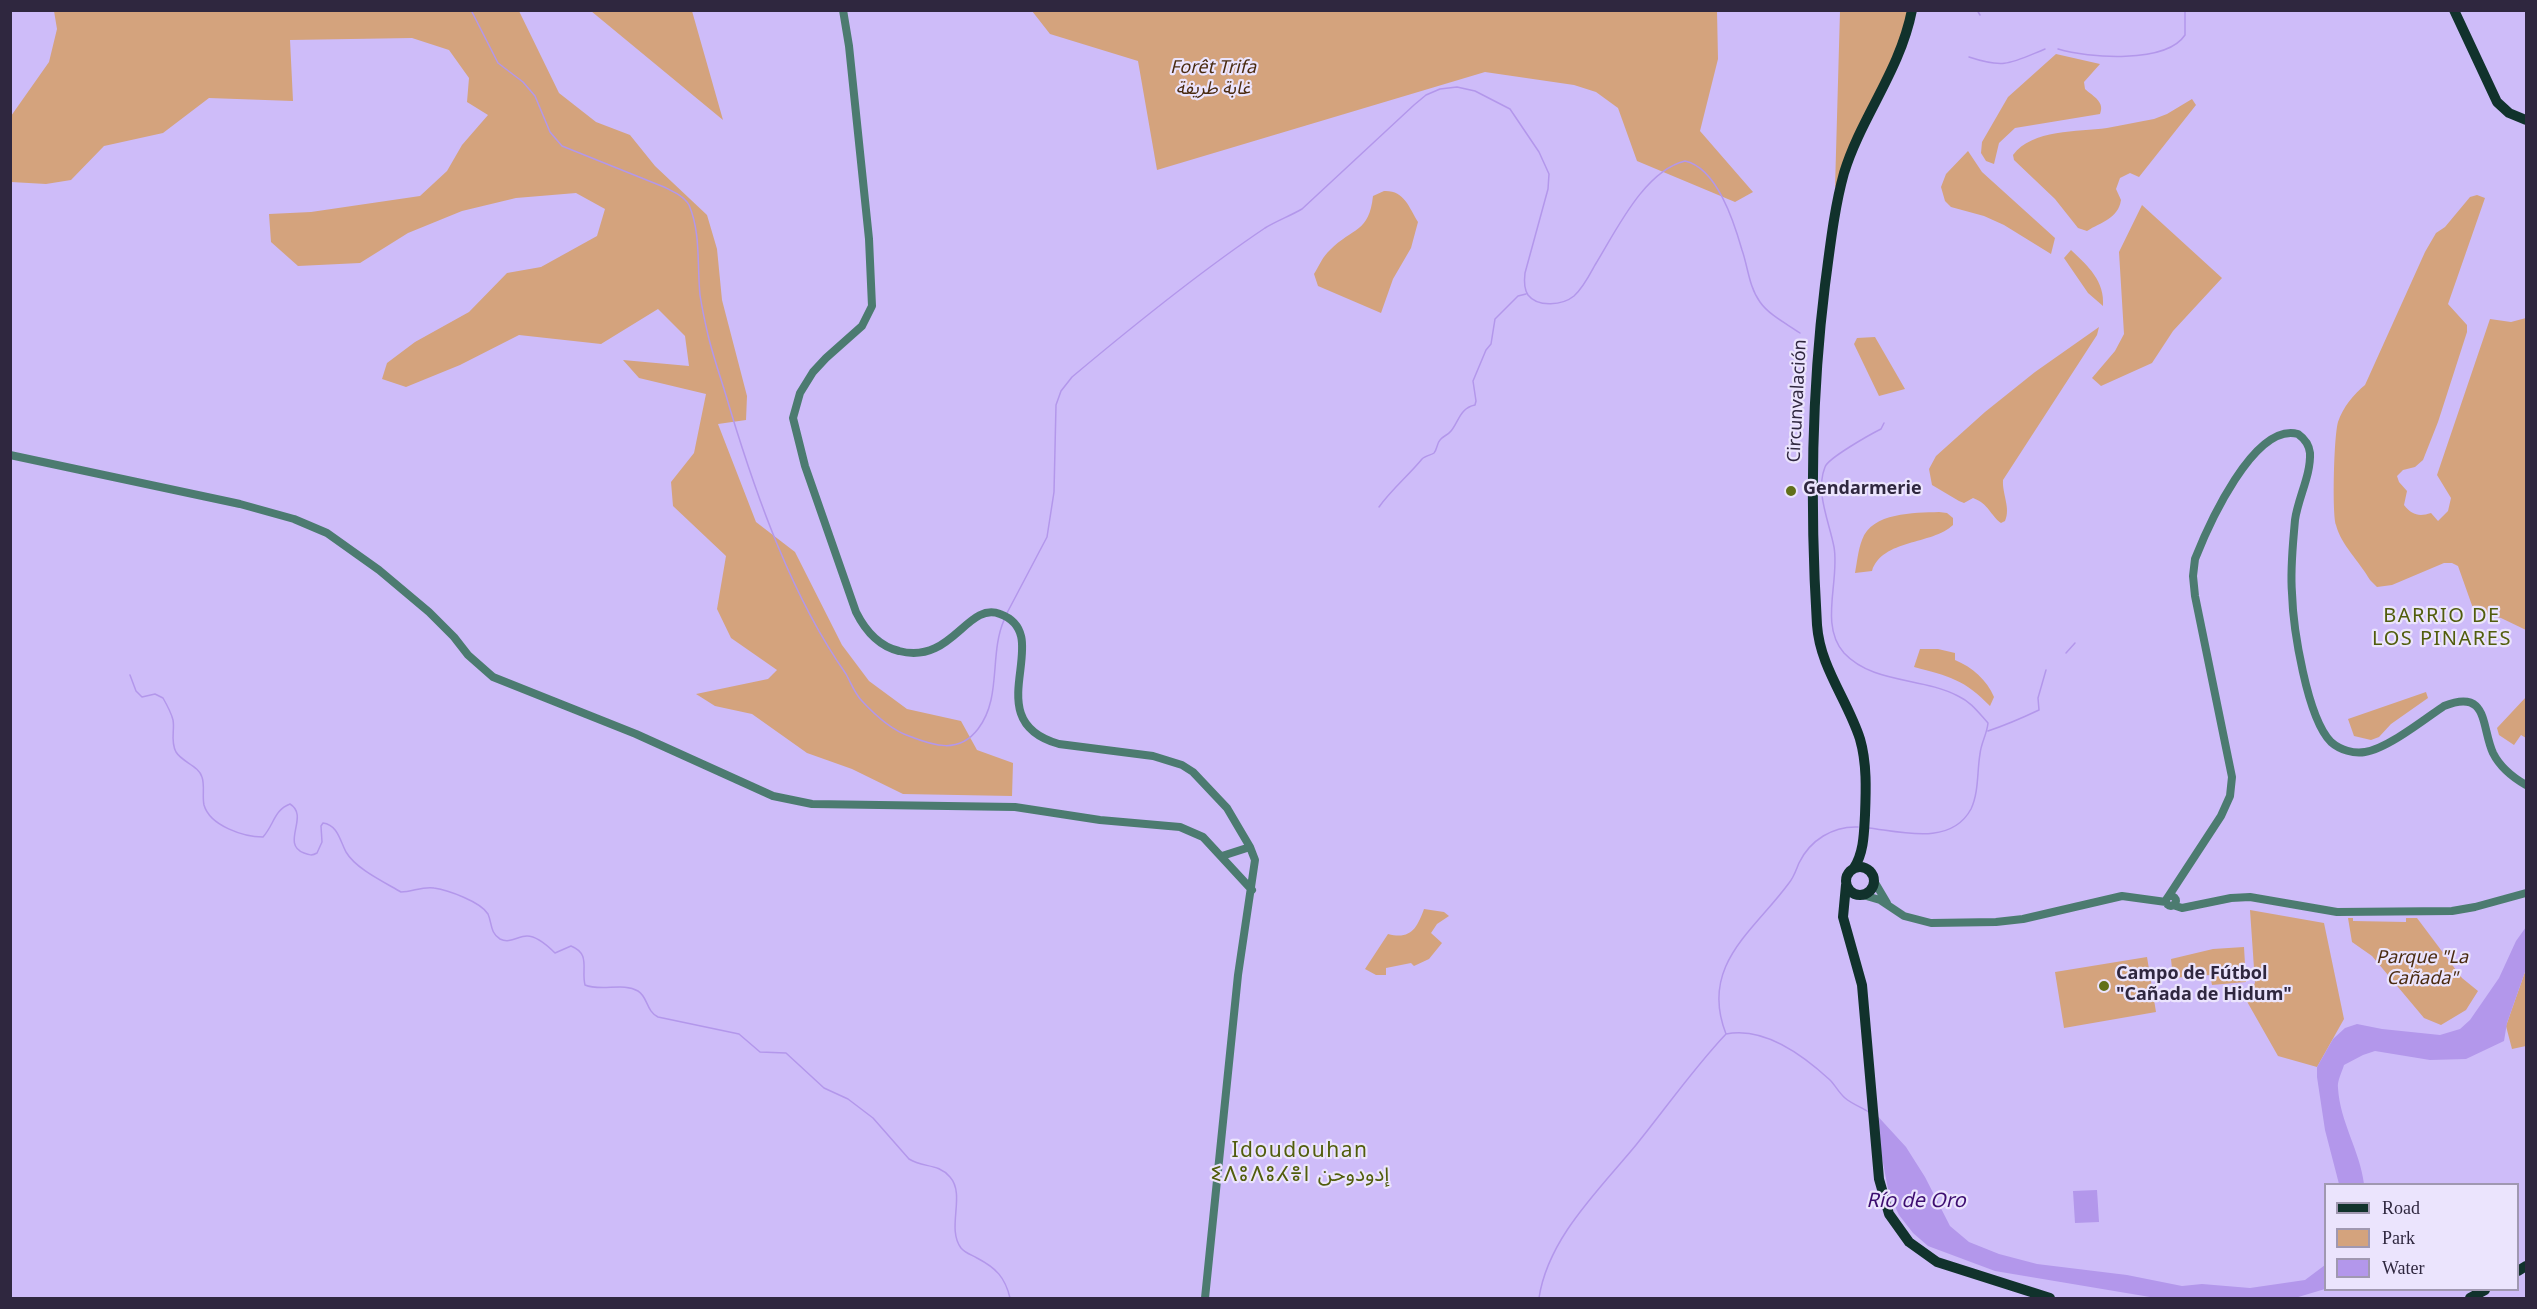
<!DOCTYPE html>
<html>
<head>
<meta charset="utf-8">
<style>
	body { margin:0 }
	#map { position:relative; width:2537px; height:1309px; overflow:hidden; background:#cebcf9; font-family:Georgia,serif }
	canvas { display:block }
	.frame { position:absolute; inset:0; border:12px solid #2f273f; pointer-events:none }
	.legend { position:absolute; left:2324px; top:1183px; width:195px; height:108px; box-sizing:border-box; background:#ebe4fd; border:2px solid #a098b1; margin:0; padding:8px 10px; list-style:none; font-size:18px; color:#2f273f }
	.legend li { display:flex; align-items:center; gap:12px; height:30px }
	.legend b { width:30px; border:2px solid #a098b1 }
</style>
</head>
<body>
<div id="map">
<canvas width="2537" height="1309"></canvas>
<div class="frame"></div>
<ul class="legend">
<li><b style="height:8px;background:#11322c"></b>Road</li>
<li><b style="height:16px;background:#d4a37d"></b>Park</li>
<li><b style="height:16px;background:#b397eb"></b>Water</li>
</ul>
</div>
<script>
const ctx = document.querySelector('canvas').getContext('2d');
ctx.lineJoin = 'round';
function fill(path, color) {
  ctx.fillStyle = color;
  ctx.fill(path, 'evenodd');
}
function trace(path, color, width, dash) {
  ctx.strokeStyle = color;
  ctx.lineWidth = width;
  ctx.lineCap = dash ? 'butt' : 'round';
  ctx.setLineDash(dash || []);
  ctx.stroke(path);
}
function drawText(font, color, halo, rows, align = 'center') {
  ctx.font = font + ' Georgia,"Noto Sans Arabic","Noto Sans Tifinagh",serif';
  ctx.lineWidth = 4.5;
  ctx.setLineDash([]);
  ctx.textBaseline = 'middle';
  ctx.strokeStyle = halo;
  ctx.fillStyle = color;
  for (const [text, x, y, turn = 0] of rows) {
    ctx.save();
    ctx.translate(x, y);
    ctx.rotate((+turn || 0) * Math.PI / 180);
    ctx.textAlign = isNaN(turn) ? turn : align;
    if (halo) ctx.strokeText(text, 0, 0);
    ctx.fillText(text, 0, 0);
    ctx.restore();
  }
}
const green = new Path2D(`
	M 54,11 L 519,11 L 559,93 L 596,122 L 630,135 L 655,166 L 707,215 L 717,249 L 722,300 L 747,396 L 746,420 L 718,424 L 756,522 L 795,552 L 842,645 L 869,681 L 907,709 L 961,721 L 977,750 L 1013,763 L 1012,796 L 903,794 L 852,769 L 807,753 L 752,714 L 715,706 L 696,694 L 768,679 L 777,670 L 731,638 L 717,609 L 726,556 L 673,506 L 671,482 L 694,453 L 706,394 L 639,378 L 623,360 L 689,366 L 685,336 L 658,309 L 601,344 L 519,335 L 460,365 L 406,387 L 382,379 L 387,363 L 415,342 L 469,312 L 507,273 L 541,267 L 597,236 L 605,209 L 576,193 L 516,198 L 462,211 L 408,233 L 360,263 L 298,266 L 271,242 L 269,214 L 311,212 L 420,196 L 447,171 L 462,145 L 488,115 L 467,102 L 469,78 L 449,50 L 412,38 L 290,40 L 293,101 L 209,98 L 163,133 L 104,146 L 71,180 L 46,184 L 11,182 L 11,116 L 49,62 L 57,29 Z
	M 591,11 L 692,11 L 723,120 Z
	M 1032,11 L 1717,11 L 1718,59 L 1700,131 L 1753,192 L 1735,202 L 1637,161 L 1618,108 L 1596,92 L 1574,85 L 1485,72 L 1157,170 L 1138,61 L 1050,34 Z
	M 1840,11 L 1910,11 L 1902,43 L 1835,188 Z
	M 2056,54 L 2100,64 L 2084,82 L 2085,89 C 2094,97 2105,102 2100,114 L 2015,128 L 1999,143 L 1994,164 L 1986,161 L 1981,153 L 1982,142 L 2008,97 Z
	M 2192,99 L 2196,105 L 2139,177 L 2130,173 L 2120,178 L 2116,189 L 2121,200 C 2118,219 2101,222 2087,231 L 2078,228 L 2055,199 L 2014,160 L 2013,155 C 2032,129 2078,132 2107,128 C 2123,125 2138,122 2154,119 L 2167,114 Z
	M 1968,151 L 1982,172 L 2055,238 L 2051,254 L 2004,225 L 1984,216 L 1951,207 L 1945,201 L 1941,187 L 1946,174 Z
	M 1384,191 C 1404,190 1409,207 1418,222 L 1411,248 L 1393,279 L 1381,313 L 1318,286 L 1314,274 C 1319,266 1323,256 1330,250 C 1353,227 1369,233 1373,196 Z
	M 2477,195 L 2485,198 L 2448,304 L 2467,325 L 2467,332 L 2438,422 L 2423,460 L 2415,467 L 2403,470 L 2397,476 L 2399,482 L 2407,491 L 2404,505 C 2412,515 2419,517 2431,513 L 2438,521 L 2448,511 L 2451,498 L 2437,475 L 2490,319 L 2511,322 L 2526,318 L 2526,630 L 2501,618 L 2474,611 L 2458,566 L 2452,563 L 2444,563 L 2392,585 L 2377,587 L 2370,580 C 2360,562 2341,545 2336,525 C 2332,512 2334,435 2338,422 C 2343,407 2354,394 2365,385 L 2425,252 L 2436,233 L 2445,227 L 2470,197 Z
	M 2142,205 L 2222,278 L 2173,331 L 2152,363 L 2101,386 L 2092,378 L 2115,351 L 2124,334 L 2119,252 Z
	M 2071,250 C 2088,266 2105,281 2103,306 L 2088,293 L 2064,258 Z
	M 2099,327 L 2097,335 L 2003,480 C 2002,494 2011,508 2005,521 L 2001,523 C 1990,515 1989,504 1973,498 L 1964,503 L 1959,501 L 1932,485 L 1929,469 L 1936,456 L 1985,412 L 2035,372 Z
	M 1875,337 L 1905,389 L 1879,396 L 1854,344 L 1857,338 Z
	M 1939,512 L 1947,513 L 1953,518 L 1953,525 C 1932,545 1882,539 1872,571 L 1855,573 C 1857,563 1858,550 1862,540 C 1872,512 1914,513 1939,512 Z
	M 1920,649 L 1938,649 L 1955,653 L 1955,660 C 1972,667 1987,680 1994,697 L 1990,706 C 1965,680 1949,676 1914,667 Z
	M 2426,692 L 2428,698 L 2391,724 L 2379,737 L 2371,740 L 2354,736 L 2348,719 Z
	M 2526,697 L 2526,738 L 2521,735 L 2514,745 L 2499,735 L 2497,728 Z
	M 1424,909 L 1444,912 L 1449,916 L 1437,924 L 1431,933 L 1442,943 L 1429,959 L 1414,966 L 1411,963 L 1386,968 L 1386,975 L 1376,975 L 1365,969 L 1388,934 C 1411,940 1417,928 1424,909 Z
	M 2250,910 L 2324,923 L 2344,1019 L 2317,1067 L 2278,1056 L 2245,998 L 2255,983 Z
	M 2348,918 L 2353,918 L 2353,921 L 2406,922 L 2406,918 L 2417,918 L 2462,978 L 2478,991 L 2466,1010 L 2441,1025 L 2424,1018 L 2372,956 L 2352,942 Z
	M 2244,947 L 2246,982 L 2212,985 L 2210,975 L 2173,978 L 2171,959 L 2213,949 Z
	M 2147,957 L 2156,1012 L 2064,1028 L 2055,972 Z
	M 2526,969 L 2526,1046 L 2512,1049 L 2506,1026 Z`);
const water = new Path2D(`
	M 2526,927 L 2526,969 L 2507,1023 L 2504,1041 L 2466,1059 L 2430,1060 L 2375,1051 L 2363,1055 L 2344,1065 C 2342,1072 2337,1081 2338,1088 C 2340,1122 2360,1151 2364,1184 L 2339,1184 L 2325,1130 L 2317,1077 L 2317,1067 L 2333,1039 L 2345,1028 L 2357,1024 L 2382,1029 L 2440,1035 L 2460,1029 L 2470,1020 L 2499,978 L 2516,941 Z
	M 1873,1111 L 1906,1147 L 1925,1177 L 1950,1226 L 1969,1242 L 1999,1254 L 2037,1264 L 2127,1275 L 2182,1286 L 2202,1284 L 2250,1288 L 2305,1280 L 2325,1265 L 2325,1289 L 2295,1298 L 2156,1298 L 1995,1271 L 1928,1246 L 1913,1233 L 1899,1215 L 1889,1194 Z
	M 2097,1190 L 2099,1222 L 2075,1223 L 2073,1191 Z`);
const stream = new Path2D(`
	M 471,10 L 498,63 L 523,82 L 535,96 L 550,132 L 562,146 L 664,187 C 672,191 684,196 689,205 C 701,233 697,265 700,295 C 702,308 705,322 708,335 C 714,360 723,384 730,409 C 757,498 792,597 846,674 C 851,683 855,694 862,701 C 875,715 891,730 909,736 C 934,746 959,754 978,729 C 1002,698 989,655 1004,620
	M 1977,10 L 1980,15
	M 2058,49 C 2088,58 2166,64 2185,35 L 2185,11
	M 1969,57 C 2005,69 2011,63 2045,49
	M 1379,507 C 1391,490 1409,475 1422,459 C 1425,456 1431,455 1434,453 C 1437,450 1437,443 1440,440 C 1443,436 1448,435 1451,431 C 1459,421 1460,408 1475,405 L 1476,401 L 1473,381 L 1486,350 L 1491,344 L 1495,319 L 1518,296 L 1526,294
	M 1007,613 L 1047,537 L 1054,492 L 1056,405 L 1061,391 L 1072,377 C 1134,325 1198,273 1265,228 C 1276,221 1290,216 1302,209 L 1414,105 L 1426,95 L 1440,89 L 1457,87 L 1475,91 L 1510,109 L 1539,152 L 1549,174 L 1548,189 L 1525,273 C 1524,281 1524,289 1528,295 C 1538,308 1563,305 1574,296 C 1583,288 1589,276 1595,265 C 1616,231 1644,171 1685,161 C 1717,168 1734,222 1742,250 C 1748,267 1749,287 1760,302 C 1769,315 1787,324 1800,333
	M 2066,653 L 2075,643
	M 130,675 L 136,691 L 142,697 L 155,694 L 163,698 C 167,705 171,712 173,720 C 175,730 170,741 176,752 C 182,762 199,766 202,777 C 205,786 202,796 204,805 C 210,826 244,837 263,837 C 274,825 274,810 290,804 C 310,816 280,844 304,853 C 309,855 312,856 317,853 L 322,842 L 321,826 L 323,823 C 338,825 340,841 346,852 C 356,869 384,882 401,892 C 412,892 423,886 434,888 C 448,890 481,902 488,914 C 492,923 490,933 500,939 C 510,944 518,936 527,936 C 537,936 548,946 555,953 L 571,946 C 591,954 581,969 585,985 C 601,992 623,982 638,991 C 648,997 646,1011 658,1017 L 739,1034 L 760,1052 L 786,1053 L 824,1088 L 848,1099 L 873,1118 L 909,1159 C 923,1168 938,1163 950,1177 C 966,1195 946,1228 961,1248 C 965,1253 972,1255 977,1258 C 996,1268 1005,1277 1010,1298
	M 1988,731 C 2006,725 2022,718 2039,710 L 2038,698 L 2046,670
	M 1869,828 C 1902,832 1951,846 1971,809 C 1979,792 1977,771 1980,754 C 1981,743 1987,734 1988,723 C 1978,712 1971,702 1958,696 C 1922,677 1873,684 1844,653 C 1819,625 1840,580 1834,547 C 1829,521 1815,492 1825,467 C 1828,458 1871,434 1881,429 L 1884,423
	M 1726,1034 C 1699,965 1754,931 1789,883 C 1794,877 1796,870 1799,863 C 1810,840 1833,826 1858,827
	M 1539,1298 C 1548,1238 1599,1190 1636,1145 C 1666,1108 1693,1069 1726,1034 C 1764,1026 1803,1055 1830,1080 C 1835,1085 1839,1093 1845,1098 C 1852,1104 1861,1107 1869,1112`);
const minor = new Path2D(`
	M 843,10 L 849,46 L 869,239 L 872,306 L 862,326 L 826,358 L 813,372 L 800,393 L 793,418 L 805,466 L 856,612 C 865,630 878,646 899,651 C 952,665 967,601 1000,614 C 1058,635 974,720 1059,744 L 1153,756 L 1182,765 L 1193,772 L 1227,808 L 1250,847 L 1255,860 L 1238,975 L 1205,1298
	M 10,455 L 240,504 L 294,519 L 327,533 L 379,570 L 429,612 L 454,637 L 468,655 L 493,677 L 636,734 L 773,796 L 812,804 L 1015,807 L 1100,820 L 1180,827 L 1203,837 L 1252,890
	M 1222,856 L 1250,847
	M 1874,881 L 1887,903
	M 1863,895 L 1880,900 L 1904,916 L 1931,923 L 1996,922 L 2023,919 L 2122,896 L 2166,902
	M2166 901a5 5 0 1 1 10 0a5 5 0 1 1-10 0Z
	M 2168,897 L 2221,816 L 2230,796 L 2232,777 L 2195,596 L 2193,576 L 2195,559 C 2208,526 2254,422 2298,434 C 2305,439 2309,444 2310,453 C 2311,475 2298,498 2295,520 C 2293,544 2290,569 2292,593 C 2293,628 2307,718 2331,742 C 2340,750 2354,754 2365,752 C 2387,749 2425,719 2444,706 C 2489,688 2481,727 2493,753 C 2500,767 2512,777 2526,785
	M 2173,905 L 2182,908 L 2231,898 L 2250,897 L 2337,912 L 2452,911 L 2475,907 L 2526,893`);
const major = new Path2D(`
	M 2454,10 L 2497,102 L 2509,113 L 2526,120
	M1846 881a14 14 0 1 1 28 0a14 14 0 1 1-28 0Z
	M 1854,868 C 1864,852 1864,833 1865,815 C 1866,790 1867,763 1860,739 C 1847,699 1820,667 1817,625 C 1810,511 1811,398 1825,285 C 1830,248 1834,209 1844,173 C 1861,117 1900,71 1912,10
	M 1846,885 L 1843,917 L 1862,985 L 1879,1179 L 1889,1214 L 1909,1242 L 1937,1262 L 2050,1298
	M 2518,1271 L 2526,1266
	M 2470,1298 L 2485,1290`);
const markers = [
	[1791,491,6,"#616f19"],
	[2104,986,6,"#616f19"]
];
const parkNames = [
	["Forêt Trifa",1213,70],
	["غابة طريفة",1213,91],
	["Parque \"La",2422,960],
	["Cañada\"",2422,981]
];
const streetNames = [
	["Circunvalación",1800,401,-87]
];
const poiNames = [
	["Gendarmerie",1803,491],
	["Campo de Fútbol",2116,976],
	["\"Cañada de Hidum\"",2116,997]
];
const neighbourhoodNames = [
	["BARRIO DE",2442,619],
	["LOS PINARES",2442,642]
];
const waterNames = [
	["Río de Oro",1916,1204]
];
const quarterNames = [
	["Idoudouhan",1300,1154],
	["ⵉⴷⵓⴷⵓⵃⴻⵏ إدودوحن",1300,1178]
];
fill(green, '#d4a37d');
fill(water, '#b397eb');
trace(stream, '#b397eb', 1.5);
trace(minor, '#4c7b70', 8);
trace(major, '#11322c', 10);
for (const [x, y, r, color] of markers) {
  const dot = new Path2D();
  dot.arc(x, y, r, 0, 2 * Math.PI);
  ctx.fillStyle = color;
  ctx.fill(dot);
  trace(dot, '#ebe4fd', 2);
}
drawText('italic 18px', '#492a0f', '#ebe4fd', parkNames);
drawText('18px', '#2f273f', '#ebe4fd', streetNames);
drawText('bold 18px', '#2f273f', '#ebe4fd', poiNames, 'left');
ctx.letterSpacing = '1.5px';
drawText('20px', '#515d0c', '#ebe4fd', neighbourhoodNames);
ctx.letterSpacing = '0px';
drawText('italic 20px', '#3d0d70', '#ebe4fd', waterNames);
ctx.letterSpacing = '1.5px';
drawText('21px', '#515d0c', '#ebe4fd', quarterNames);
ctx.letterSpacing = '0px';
</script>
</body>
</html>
